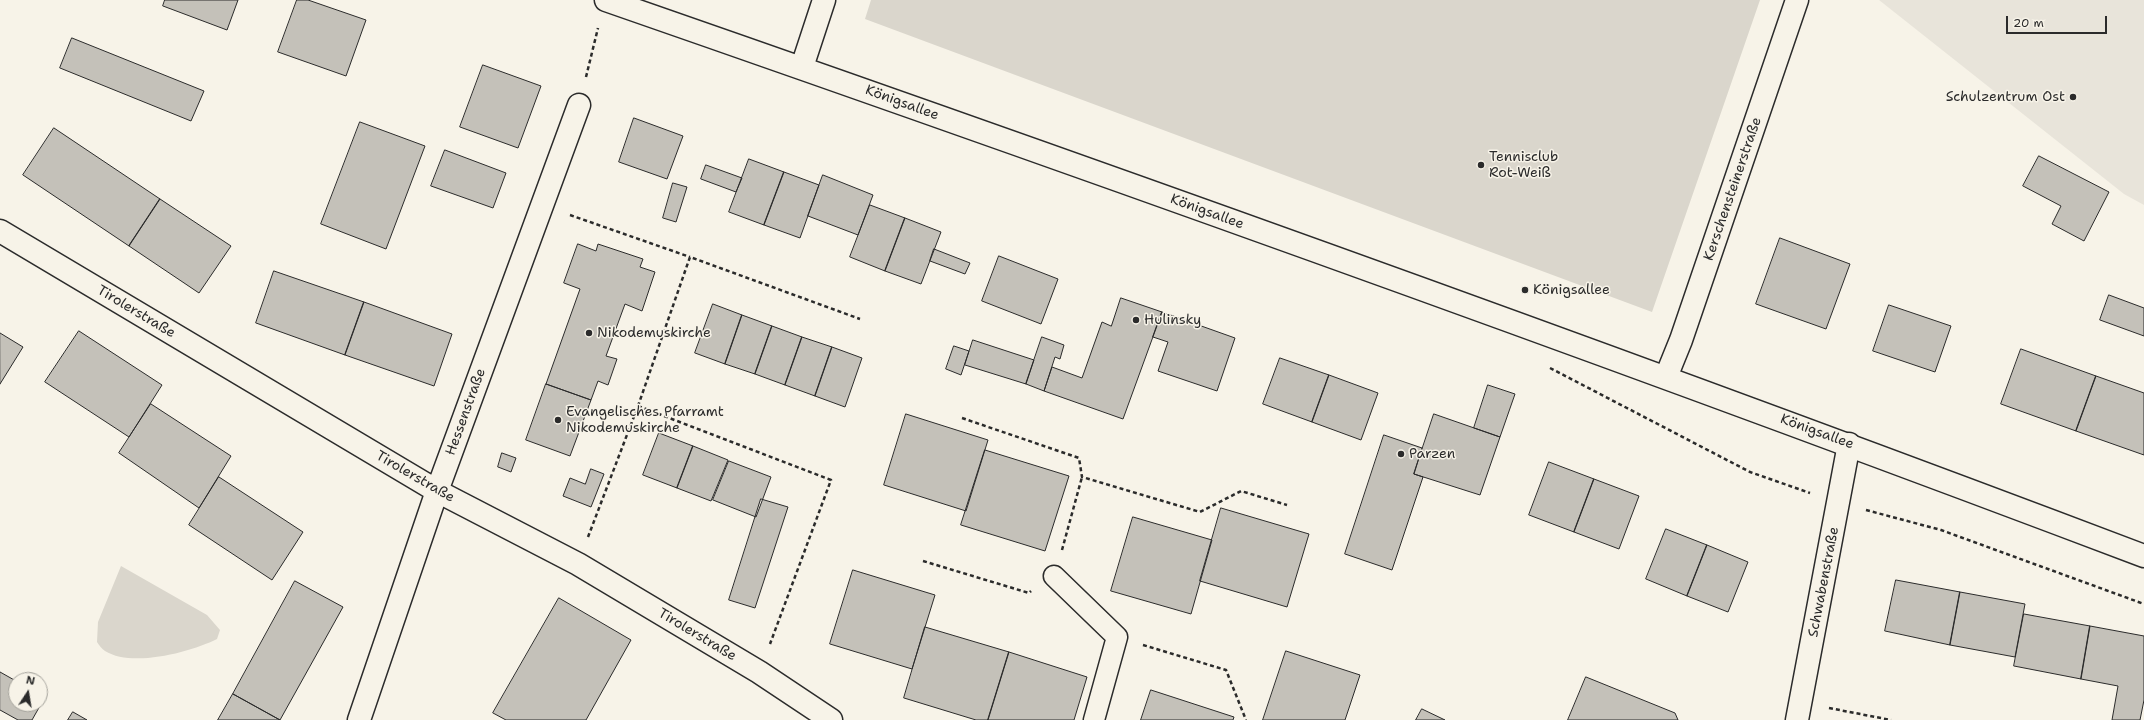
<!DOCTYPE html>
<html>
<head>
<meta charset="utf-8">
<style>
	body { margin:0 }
	#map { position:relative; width:2144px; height:720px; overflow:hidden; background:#f7f3e8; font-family:"Shantell Sans",sans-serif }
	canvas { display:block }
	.north { position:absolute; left:8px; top:672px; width:40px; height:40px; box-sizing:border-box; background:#f7f3e8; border:1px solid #a5a39c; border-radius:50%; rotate:12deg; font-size:11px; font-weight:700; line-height:16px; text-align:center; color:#2b2b2b }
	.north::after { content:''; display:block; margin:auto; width:14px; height:18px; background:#2b2b2b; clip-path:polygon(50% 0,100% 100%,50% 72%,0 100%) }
	.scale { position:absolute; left:2006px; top:16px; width:101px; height:18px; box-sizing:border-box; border:2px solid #2b2b2b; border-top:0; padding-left:5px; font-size:12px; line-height:14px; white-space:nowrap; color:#2b2b2b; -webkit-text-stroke:3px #f7f3e8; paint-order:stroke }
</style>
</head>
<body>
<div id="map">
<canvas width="2144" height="720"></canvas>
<div class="north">N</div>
<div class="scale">20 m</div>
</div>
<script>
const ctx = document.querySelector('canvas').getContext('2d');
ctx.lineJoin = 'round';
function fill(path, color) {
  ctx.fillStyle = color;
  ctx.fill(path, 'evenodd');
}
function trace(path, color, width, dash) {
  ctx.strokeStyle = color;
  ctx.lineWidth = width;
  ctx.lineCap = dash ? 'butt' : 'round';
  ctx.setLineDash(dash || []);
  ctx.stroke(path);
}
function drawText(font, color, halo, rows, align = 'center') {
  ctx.font = font + ' "Shantell Sans",sans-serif';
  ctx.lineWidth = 3;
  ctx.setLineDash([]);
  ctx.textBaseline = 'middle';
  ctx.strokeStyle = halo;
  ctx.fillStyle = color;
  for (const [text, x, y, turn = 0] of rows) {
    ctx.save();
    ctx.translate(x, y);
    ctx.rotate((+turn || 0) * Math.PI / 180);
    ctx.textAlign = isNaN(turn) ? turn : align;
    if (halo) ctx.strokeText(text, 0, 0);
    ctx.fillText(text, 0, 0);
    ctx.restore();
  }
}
const built = new Path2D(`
	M 1879,0 L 2144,0 L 2144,205 L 2124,194 Z`);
const green = new Path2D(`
	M 871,0 L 1760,0 L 1652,312 L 865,19 Z
	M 121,566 L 207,615 L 220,630 L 217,639 C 191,652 132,668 105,651 C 102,649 99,645 97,642 L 98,622 Z`);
const building = new Path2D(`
	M 165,0 L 238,0 L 227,30 L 163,6 Z
	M 297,0 L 308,0 L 366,20 L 346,76 L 278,52 Z
	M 72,38 L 204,91 L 191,121 L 60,68 Z
	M 483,65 L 541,86 L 518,148 L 460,127 Z
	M 634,118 L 683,136 L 667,179 L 619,162 Z
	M 360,122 L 425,146 L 386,249 L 321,224 Z
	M 54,128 L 160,199 L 129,246 L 23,175 Z
	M 445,150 L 506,173 L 493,208 L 431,186 Z
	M 2039,156 L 2109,192 L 2084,241 L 2052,224 L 2061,206 L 2023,186 Z
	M 749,159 L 784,172 L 764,225 L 729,212 Z
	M 706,165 L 742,178 L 736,192 L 701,179 Z
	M 784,172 L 819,185 L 800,238 L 764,225 Z
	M 823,175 L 873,195 L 858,235 L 808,216 Z
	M 673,183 L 687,187 L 676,222 L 663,218 Z
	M 160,199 L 231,246 L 199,293 L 129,246 Z
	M 870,205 L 905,218 L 885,271 L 850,257 Z
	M 905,218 L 941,232 L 921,284 L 885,271 Z
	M 1780,238 L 1850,264 L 1826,329 L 1756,304 Z
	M 578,244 L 596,251 L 598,244 L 643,259 L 640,267 L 655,272 L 642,311 L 625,304 L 606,356 L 617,359 L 608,385 L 598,381 L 591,400 L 546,384 L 580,289 L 564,283 Z
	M 934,249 L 970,263 L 965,274 L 930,261 Z
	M 999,256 L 1058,279 L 1041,324 L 982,301 Z
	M 274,271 L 364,302 L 345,355 L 256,323 Z
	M 2109,295 L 2144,308 L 2144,336 L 2100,320 Z
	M 1121,298 L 1162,312 L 1123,419 L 1044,391 L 1052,367 L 1082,378 L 1102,322 L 1111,326 Z
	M 364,302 L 452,334 L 434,386 L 345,355 Z
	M 713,304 L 742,315 L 725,364 L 695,353 Z
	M 1889,305 L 1951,326 L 1935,372 L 1873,351 Z
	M 1162,312 L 1235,338 L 1217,391 L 1158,371 L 1168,342 L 1153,337 Z
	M 742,315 L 772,326 L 755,374 L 725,364 Z
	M 772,326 L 802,337 L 785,385 L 755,374 Z
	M 79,331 L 162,385 L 129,437 L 45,382 Z
	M 0,333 L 23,347 L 0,384 Z
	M 802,337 L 832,347 L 815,396 L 785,385 Z
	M 1042,337 L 1064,345 L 1060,359 L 1055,357 L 1044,391 L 1026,384 Z
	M 973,340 L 1034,360 L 1026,384 L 965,365 Z
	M 954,346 L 969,351 L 961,375 L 946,369 Z
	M 832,347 L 862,358 L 845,407 L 815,396 Z
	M 2021,349 L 2096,376 L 2076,431 L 2001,404 Z
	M 1280,358 L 1329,375 L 1312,422 L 1263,404 Z
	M 1329,375 L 1378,393 L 1361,440 L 1312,422 Z
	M 2096,376 L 2144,393 L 2144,455 L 2076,431 Z
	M 546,384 L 591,400 L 570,456 L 526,440 Z
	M 1488,385 L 1515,394 L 1500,437 L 1474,428 Z
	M 151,404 L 231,456 L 199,508 L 119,453 Z
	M 906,414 L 988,440 L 966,511 L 884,485 Z
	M 1434,414 L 1500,437 L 1480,495 L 1414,474 Z
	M 659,433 L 693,446 L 677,488 L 643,475 Z
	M 1384,435 L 1422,448 L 1414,474 L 1423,477 L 1392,570 L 1345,554 Z
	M 693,446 L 728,460 L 711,501 L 677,488 Z
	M 985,450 L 1069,476 L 1045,551 L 961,525 Z
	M 502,453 L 516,458 L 511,472 L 498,467 Z
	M 729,461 L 771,477 L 756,517 L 713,500 Z
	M 1549,462 L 1594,479 L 1574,532 L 1529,515 Z
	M 591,469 L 604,474 L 591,507 L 563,496 L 570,478 L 585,484 Z
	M 219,477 L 303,532 L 272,580 L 189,525 Z
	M 1594,479 L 1639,496 L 1619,549 L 1574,532 Z
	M 761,499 L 788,507 L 755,608 L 729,600 Z
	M 1221,508 L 1309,534 L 1287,607 L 1200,581 Z
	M 1133,517 L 1212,540 L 1191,614 L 1111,591 Z
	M 1666,529 L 1707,545 L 1687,596 L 1646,579 Z
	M 1707,545 L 1748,562 L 1728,612 L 1687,596 Z
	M 853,570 L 935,595 L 912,669 L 830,644 Z
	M 1896,580 L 1960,592 L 1950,645 L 1885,631 Z
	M 295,581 L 343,607 L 280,720 L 233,694 Z
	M 1960,592 L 2025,604 L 2015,657 L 1950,645 Z
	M 559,598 L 631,640 L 586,720 L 506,720 L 493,713 Z
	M 2024,614 L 2090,626 L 2081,679 L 2014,666 Z
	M 2090,626 L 2144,636 L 2144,700 L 2140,720 L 2112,720 L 2118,686 L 2081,679 Z
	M 925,627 L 1009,652 L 988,720 L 976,720 L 904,698 Z
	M 1286,651 L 1360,675 L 1345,720 L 1263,720 Z
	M 1009,652 L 1087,677 L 1074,720 L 988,720 Z
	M 0,672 L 16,681 L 16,704 L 40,704 L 40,694 L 45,697 L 32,720 L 18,720 L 0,710 Z
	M 1586,677 L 1675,713 L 1678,720 L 1568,720 Z
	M 1151,690 L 1234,717 L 1233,720 L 1141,720 Z
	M 233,694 L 280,720 L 218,720 Z
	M 1422,709 L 1445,720 L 1416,720 Z
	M 73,712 L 87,720 L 68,720 Z`);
const path = new Path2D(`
	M 586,77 L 598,28
	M 570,215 L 690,257
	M 1550,368 L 1750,472 L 1810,493
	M 638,406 L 831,480 L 770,644
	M 962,418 L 1079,458 L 1082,477 L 1200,512 L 1241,491 L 1287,505
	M 1866,510 L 1941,530 L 2144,604
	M 588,537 L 638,406 L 690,257 L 860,319
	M 1062,550 L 1082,477
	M 923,561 L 1029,593 L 1031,591
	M 1143,645 L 1226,670 L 1246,720
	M 1829,708 L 1891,720`);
const lane = new Path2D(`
	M 1054,576 L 1117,637 L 1094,720`);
const street = new Path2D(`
	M 0,231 L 437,491 L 578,564 L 759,672 L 831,720
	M 1666,377 L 1681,340 L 1797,0
	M 359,720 L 437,491 L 579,105
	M 1797,720 L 1849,444`);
const secondary = new Path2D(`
	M 606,0 C 1121,179 1634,363 2144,556
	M 802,67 L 824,0`);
const markers = [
	[2073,97,4,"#2b2b2b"],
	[1481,165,4,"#2b2b2b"],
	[1525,290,4,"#2b2b2b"],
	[1136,320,4,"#2b2b2b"],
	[589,333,4,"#2b2b2b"],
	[558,420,4,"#2b2b2b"],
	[1401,454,4,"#2b2b2b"]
];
const poiNames = [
	["Schulzentrum Ost",2065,97,"right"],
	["Tennisclub",1489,157],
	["Rot-Weiß",1489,173],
	["Königsallee",1533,290],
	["Hulinsky",1144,320],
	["Nikodemuskirche",597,333],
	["Evangelisches Pfarramt",566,412],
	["Nikodemuskirche",566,428],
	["Parzen",1409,454]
];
const streetNames = [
	["Königsallee",902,103,20],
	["Kerschensteinerstraße",1733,189,-71],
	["Königsallee",1207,212,20],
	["Tirolerstraße",136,312,31],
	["Hessenstraße",466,412,-70],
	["Königsallee",1817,432,20],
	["Tirolerstraße",415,477,30],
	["Schwabenstraße",1824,582,-79],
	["Tirolerstraße",697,635,31]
];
fill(built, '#e8e4da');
fill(green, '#dad6cc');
fill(building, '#c4c1b9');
trace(building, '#2b2b2b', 1);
trace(lane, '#2b2b2b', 23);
trace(street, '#2b2b2b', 25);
trace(secondary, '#2b2b2b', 25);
trace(path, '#2b2b2b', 2.5, [4, 3]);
trace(lane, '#f7f3e8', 20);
trace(street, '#f7f3e8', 22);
trace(secondary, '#f7f3e8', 22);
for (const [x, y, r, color] of markers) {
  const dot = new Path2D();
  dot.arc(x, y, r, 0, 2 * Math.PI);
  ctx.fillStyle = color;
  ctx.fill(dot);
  trace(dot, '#f7f3e8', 1.5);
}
drawText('14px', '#2b2b2b', '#f7f3e8', poiNames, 'left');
drawText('14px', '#2b2b2b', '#f7f3e8', streetNames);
</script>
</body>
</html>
